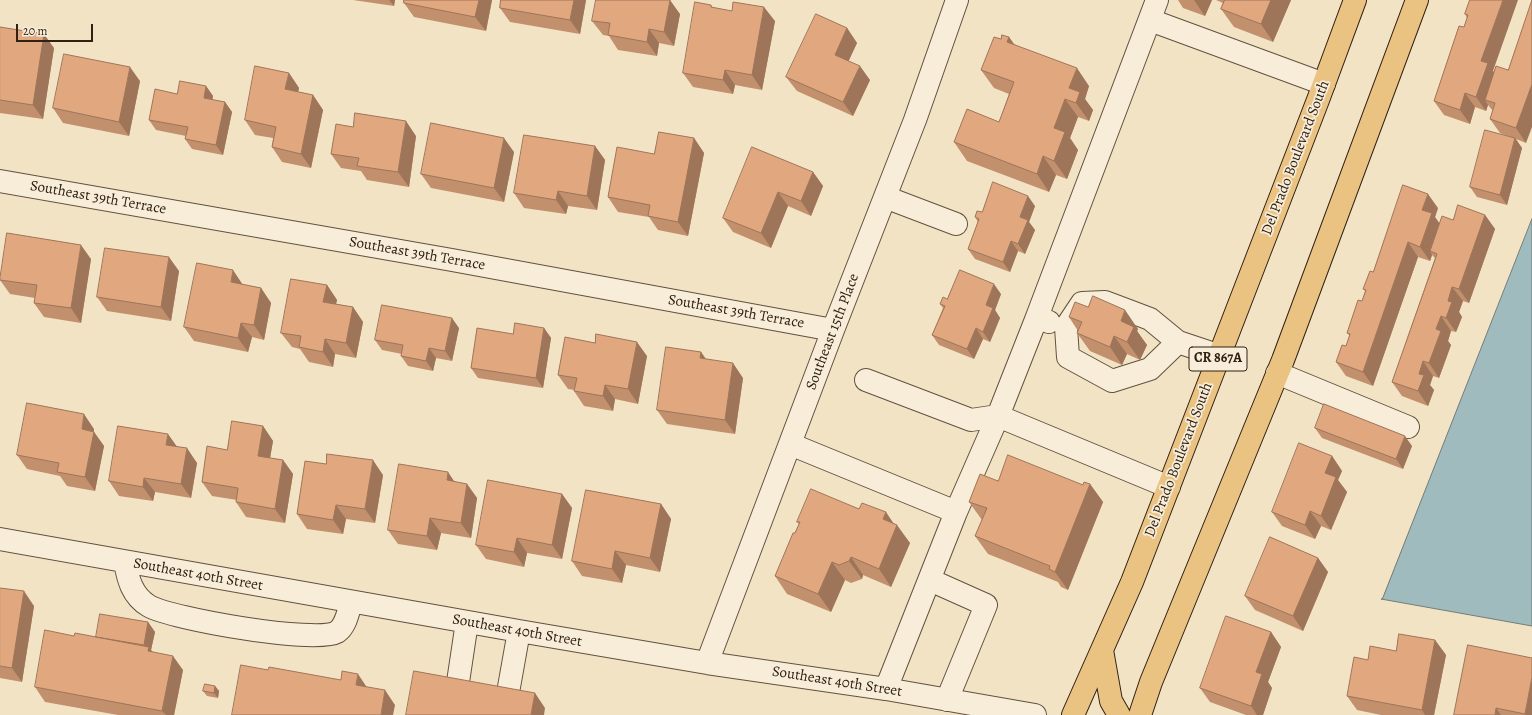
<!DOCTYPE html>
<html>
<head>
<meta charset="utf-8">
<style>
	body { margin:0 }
	#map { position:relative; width:1532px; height:715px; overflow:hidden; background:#f3e3c5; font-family:Alegreya,serif }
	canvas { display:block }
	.scale { position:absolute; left:16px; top:24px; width:77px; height:18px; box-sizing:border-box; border:2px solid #302113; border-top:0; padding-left:5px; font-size:12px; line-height:14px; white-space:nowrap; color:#302113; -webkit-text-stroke:3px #f7edd9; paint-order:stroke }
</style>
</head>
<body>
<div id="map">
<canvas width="1532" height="715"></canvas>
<div class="scale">20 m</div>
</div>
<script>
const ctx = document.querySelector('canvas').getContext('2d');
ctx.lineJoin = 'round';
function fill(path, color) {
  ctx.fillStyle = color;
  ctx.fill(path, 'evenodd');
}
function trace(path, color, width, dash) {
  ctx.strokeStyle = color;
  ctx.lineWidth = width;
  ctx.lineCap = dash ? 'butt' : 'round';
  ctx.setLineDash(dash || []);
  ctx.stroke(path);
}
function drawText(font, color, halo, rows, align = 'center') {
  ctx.font = font + ' Alegreya,serif';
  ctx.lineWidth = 3.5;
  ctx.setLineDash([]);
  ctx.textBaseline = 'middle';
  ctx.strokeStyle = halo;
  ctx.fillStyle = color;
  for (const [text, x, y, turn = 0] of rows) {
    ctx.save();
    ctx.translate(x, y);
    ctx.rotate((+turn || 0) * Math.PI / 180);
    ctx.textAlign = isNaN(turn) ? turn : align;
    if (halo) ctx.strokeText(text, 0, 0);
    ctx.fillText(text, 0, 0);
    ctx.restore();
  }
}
const water = new Path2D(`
	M 1532,219 L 1532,626 L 1381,599 L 1382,599 Z`);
const minor = new Path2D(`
	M 1150,20 L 1324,84
	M 0,181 L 452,260 L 833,330
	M 885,197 L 956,224
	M 1037,317 L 1157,0
	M 1178,342 L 1150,369 L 1112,381 L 1068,357 L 1066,327 L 1082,303 L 1105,302 L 1129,311 L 1150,319 L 1178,342 L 1220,356
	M 1277,373 L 1408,427
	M 866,380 L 971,420 L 998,416 L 1169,487
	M 790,444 L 956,512 L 886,689
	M 956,512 L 998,416 L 1037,317 L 1049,322
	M 0,539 L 519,631 L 707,663 L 886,689 L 1035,715
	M 125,562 C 128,579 132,596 149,606 C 172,619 316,644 337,632 C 346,626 348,612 351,603
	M 930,580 L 986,605 L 947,700
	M 707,663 L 833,330 L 915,120 L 957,0
	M 458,682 L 467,622
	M 509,687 L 519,631`);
const major = new Path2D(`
	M 1102,650 L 1111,701 L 1119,715
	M 1073,715 L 1132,582 L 1318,100 L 1355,0
	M 1140,715 L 1151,682 L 1283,360 L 1417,0`);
const wall = new Path2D(`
	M 353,0 L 395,0 L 394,6 Z
	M 492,0 L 486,31 L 414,17 L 404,3 Z
	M 501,0 L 586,0 L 580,34 L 510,22 L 500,8 Z
	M 1178,0 L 1212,0 L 1205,16 L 1183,8 Z
	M 1216,0 L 1291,0 L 1273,42 L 1234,27 L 1221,9 L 1223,3 Z
	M 1470,0 L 1493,71 L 1494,72 L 1508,70 L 1526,143 L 1516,139 L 1522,148 L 1507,205 L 1477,197 L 1470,187 L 1508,136 L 1500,133 L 1490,119 L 1493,111 L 1488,105 L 1486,111 L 1475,107 L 1470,124 L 1444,115 L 1434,101 L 1464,27 L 1467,18 L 1465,14 Z
	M 711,5 L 713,8 L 775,21 L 762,90 L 735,85 L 733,94 L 693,87 L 683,73 Z
	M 680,14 L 674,46 L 659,43 L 657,56 L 618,50 L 609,36 L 603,35 L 592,21 Z
	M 0,27 L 54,48 L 43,119 L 0,113 Z
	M 847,28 L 857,43 L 848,61 L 870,80 L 853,116 L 797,91 L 786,77 Z
	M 1009,37 L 1014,44 L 1089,86 L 1085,99 L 1093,110 L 1089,121 L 1078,117 L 1070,138 L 1078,150 L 1067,179 L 1056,175 L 1049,192 L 967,161 L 954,142 L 999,122 L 1009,94 L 994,88 L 981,70 L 1001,39 Z
	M 289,73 L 299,88 L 298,92 L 313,95 L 323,110 L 311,168 L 282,162 L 272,147 L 273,138 L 255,135 L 245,120 Z
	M 140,81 L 129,136 L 63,123 L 53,108 Z
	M 206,86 L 213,96 L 212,100 L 225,102 L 232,112 L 223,155 L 192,149 L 185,139 L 186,136 L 156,130 L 149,120 L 177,94 Z
	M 416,136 L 409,187 L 367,180 L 361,171 L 341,168 L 331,154 Z
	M 694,138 L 704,153 L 688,236 L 658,230 L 649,217 L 618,212 L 608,197 L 654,154 Z
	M 595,146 L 605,160 L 597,210 L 568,206 L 566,214 L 524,208 L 514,193 Z
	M 514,152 L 504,202 L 431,188 L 421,174 Z
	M 813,172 L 823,186 L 811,216 L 788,206 L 771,248 L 733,232 L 723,218 Z
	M 1035,206 L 1029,222 L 1035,230 L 1025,254 L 1018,251 L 1010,272 L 975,259 L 968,249 L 978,222 L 975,217 L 982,212 Z
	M 1438,208 L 1435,217 L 1440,224 L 1453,220 L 1485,215 L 1495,229 L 1469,303 L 1463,301 L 1459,312 L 1462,317 L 1456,332 L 1451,331 L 1448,341 L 1451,345 L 1439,378 L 1433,376 L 1430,385 L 1434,390 L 1428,406 L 1402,396 L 1392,382 L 1435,258 L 1432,255 L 1430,261 L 1418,257 L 1373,386 L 1346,376 L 1336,362 L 1346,346 L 1350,336 L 1347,333 L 1362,301 L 1365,291 L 1363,289 Z
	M 91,259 L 81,323 L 44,317 L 34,303 L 35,298 L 10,294 L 0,280 L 0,278 Z
	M 179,271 L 171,321 L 107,311 L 97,297 Z
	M 243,285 L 261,288 L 271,303 L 264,340 L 252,337 L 248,352 L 194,341 L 184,327 Z
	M 327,285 L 337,300 L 336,304 L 353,307 L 363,322 L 356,358 L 335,354 L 333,367 L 309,362 L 300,349 L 292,347 L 281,333 Z
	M 1001,294 L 995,310 L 1000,318 L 990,342 L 983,339 L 974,359 L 939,345 L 932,335 L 943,308 L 940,304 L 947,299 Z
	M 1069,317 L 1138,329 L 1137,331 L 1147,345 L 1140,360 L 1127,354 L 1122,365 L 1090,351 L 1077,333 L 1078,331 Z
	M 459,328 L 452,361 L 436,358 L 433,371 L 408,366 L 401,356 L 402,354 L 382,350 L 375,340 Z
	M 544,328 L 551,338 L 543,388 L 478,378 L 471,368 L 513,334 Z
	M 595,343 L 647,356 L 638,404 L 615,399 L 613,411 L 584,406 L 574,391 L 575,390 L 568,389 L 558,375 Z
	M 701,352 L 706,359 L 743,378 L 735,434 L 667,424 L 657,410 Z
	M 263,426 L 273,441 L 270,458 L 283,460 L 293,474 L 285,523 L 246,517 L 236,502 L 237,500 L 212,496 L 202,482 L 227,450 Z
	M 1315,428 L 1412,446 L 1403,469 L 1322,438 Z
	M 94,429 L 94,432 L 104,446 L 95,491 L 67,486 L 60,476 L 27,469 L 17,455 Z
	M 177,447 L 197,463 L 191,498 L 155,492 L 153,501 L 119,496 L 109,481 Z
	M 1332,456 L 1342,471 L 1338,480 L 1347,492 L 1331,530 L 1321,526 L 1315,539 L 1282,526 L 1272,512 Z
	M 383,475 L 375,523 L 346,519 L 343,534 L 307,529 L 297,514 Z
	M 998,481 L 1083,485 L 1090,484 L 1103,502 L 1068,590 L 1061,587 L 1058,582 L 988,554 L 975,536 L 982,520 L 969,502 Z
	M 455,482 L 467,484 L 477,498 L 471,538 L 441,533 L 437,550 L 398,544 L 388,530 Z
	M 562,494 L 572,508 L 562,559 L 527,553 L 524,567 L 486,559 L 476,545 Z
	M 661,504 L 671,519 L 660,572 L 626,565 L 622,583 L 582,576 L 572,561 Z
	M 797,522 L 893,523 L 910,543 L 891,587 L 863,575 L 862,579 L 851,583 L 845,580 L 831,612 L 787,594 L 775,576 L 799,524 Z
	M 1318,558 L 1328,572 L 1303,631 L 1255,610 L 1245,596 Z
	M 0,588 L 34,606 L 22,682 L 0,678 Z
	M 148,622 L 155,632 L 151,650 L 153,652 L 183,670 L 174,715 L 118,715 L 45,702 L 35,687 L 74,636 L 96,637 Z
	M 1271,632 L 1281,647 L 1268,682 L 1272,688 L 1263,715 L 1246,715 L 1210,702 L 1200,688 Z
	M 1435,640 L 1446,655 L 1434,715 L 1381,715 L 1357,710 L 1347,696 L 1396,651 Z
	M 1468,645 L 1532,715 L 1454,715 Z
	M 215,686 L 219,691 L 218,698 L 207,696 L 203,691 Z`);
const shadedWall = new Path2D(`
	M 389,0 L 395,0 L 394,6 Z
	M 479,0 L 492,0 L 486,31 L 475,17 Z
	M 574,0 L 586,0 L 580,34 L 570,20 Z
	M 670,0 L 680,14 L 674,46 L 664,32 Z
	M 1194,0 L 1212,0 L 1205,16 Z
	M 1271,0 L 1291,0 L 1273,42 L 1261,24 Z
	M 1503,0 L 1518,0 L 1493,71 L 1498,78 L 1485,100 L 1488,105 L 1486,111 L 1476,97 L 1481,61 Z
	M 764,7 L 775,21 L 762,90 L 752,75 Z
	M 847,28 L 857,43 L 845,69 L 835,55 Z
	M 649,29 L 659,43 L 657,56 L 647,42 Z
	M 44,34 L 54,48 L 43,119 L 33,105 Z
	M 1009,37 L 1022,56 L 1007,42 Z
	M 860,66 L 870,80 L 853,116 L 843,102 Z
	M 130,67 L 140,81 L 129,136 L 119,122 Z
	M 1077,68 L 1089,86 L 1085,99 L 1093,110 L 1089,121 L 1076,103 L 1069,88 Z
	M 725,70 L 735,85 L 733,94 L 723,80 Z
	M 289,73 L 299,88 L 295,104 L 285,89 Z
	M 1532,84 L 1532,127 L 1526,143 L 1516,128 Z
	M 206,86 L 213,96 L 211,108 L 204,98 Z
	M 1465,93 L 1475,107 L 1470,124 L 1460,110 Z
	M 313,95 L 323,110 L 311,168 L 301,154 Z
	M 1065,99 L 1078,117 L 1070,138 L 1078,150 L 1067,179 L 1054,161 L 1054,128 Z
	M 225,102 L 232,112 L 223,155 L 216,145 Z
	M 406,121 L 416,136 L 409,187 L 398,172 Z
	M 504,138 L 514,152 L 504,202 L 494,188 Z
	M 694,138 L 704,153 L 688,236 L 678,222 Z
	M 1515,138 L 1522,148 L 1507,205 L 1500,195 Z
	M 595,146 L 605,160 L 597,210 L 587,196 Z
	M 1043,156 L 1056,175 L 1049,192 L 1037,174 Z
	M 813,172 L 823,186 L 811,216 L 801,201 Z
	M 558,191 L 568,206 L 566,214 L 556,200 Z
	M 778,192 L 788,206 L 771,248 L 761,233 Z
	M 1428,194 L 1438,208 L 1435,217 L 1442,227 L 1430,251 L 1432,255 L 1430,261 L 1420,247 L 1422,210 Z
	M 1028,196 L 1035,206 L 1029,222 L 1035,230 L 1025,254 L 1018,244 L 1020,217 Z
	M 1485,215 L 1495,229 L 1469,303 L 1459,289 Z
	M 1011,241 L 1018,251 L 1010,272 L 1003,262 Z
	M 1408,242 L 1418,257 L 1373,386 L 1363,372 Z
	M 81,245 L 91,259 L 81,323 L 71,308 Z
	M 169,257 L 179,271 L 171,321 L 161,307 Z
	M 233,270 L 243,285 L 231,282 Z
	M 994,284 L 1001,294 L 995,310 L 1000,318 L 990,342 L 983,332 L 986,305 Z
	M 327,285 L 337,300 L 333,316 L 323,302 Z
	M 1452,287 L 1463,301 L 1459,312 L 1462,317 L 1456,332 L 1446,318 L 1448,301 Z
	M 261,288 L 271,303 L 264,340 L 254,325 Z
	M 353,307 L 363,322 L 356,358 L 346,343 Z
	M 1125,310 L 1138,329 L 1137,331 L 1147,345 L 1140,360 L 1127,342 L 1121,321 Z
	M 1441,316 L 1451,331 L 1448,341 L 1451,345 L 1439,378 L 1429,363 L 1436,329 Z
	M 452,318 L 459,328 L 452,361 L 445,351 Z
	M 241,323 L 252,337 L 248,352 L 238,338 Z
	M 544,328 L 551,338 L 543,388 L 536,378 Z
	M 976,328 L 983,339 L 974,359 L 967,349 Z
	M 1114,336 L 1127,354 L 1122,365 L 1110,347 Z
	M 325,339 L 335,354 L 333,367 L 323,352 Z
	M 637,342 L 647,356 L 638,404 L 628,389 Z
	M 429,348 L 436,358 L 433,371 L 426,361 Z
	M 701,352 L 711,367 L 700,358 Z
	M 1423,361 L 1433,376 L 1430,385 L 1434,390 L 1428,406 L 1418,391 L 1419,374 Z
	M 733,363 L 743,378 L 735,434 L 725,420 Z
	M 605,385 L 615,399 L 613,411 L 603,396 Z
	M 84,414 L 94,429 L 92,444 L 82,429 Z
	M 263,426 L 273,441 L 268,470 L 258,456 Z
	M 94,432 L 104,446 L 95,491 L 85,477 Z
	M 168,434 L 178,448 L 166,445 Z
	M 1405,436 L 1412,446 L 1403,469 L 1396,459 Z
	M 187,448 L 197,463 L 191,498 L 181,484 Z
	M 1332,456 L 1342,471 L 1338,480 L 1347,492 L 1331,530 L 1321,516 L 1325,473 Z
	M 283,460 L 293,474 L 285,523 L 275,509 Z
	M 373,460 L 383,475 L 375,523 L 365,509 Z
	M 448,472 L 458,487 L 447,480 Z
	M 144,478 L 155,492 L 153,501 L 143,487 Z
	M 467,484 L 477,498 L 471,538 L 461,523 Z
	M 1090,484 L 1103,502 L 1068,590 L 1055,572 Z
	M 562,494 L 572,508 L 562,559 L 552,545 Z
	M 661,504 L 671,519 L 660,572 L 650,558 Z
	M 336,505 L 346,519 L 343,534 L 333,520 Z
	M 1310,511 L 1321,526 L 1315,539 L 1305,525 Z
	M 886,512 L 896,527 L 897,525 L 910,543 L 891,587 L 879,569 L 883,519 Z
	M 430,518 L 441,533 L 437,550 L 427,536 Z
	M 517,538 L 527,553 L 524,567 L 514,552 Z
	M 615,551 L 626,565 L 622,583 L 612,569 Z
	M 851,557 L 863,575 L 862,579 L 849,561 Z
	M 1318,558 L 1328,572 L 1303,631 L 1293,616 Z
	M 832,562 L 845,580 L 831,612 L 818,594 Z
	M 24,591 L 34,606 L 22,682 L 12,668 Z
	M 148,622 L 155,632 L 151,650 L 159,661 L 158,666 L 144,645 Z
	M 1271,632 L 1281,647 L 1268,682 L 1272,688 L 1263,715 L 1257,715 L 1251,706 L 1256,672 Z
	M 1435,640 L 1446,655 L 1434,715 L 1425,715 L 1422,710 Z
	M 173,656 L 183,670 L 174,715 L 166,715 L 162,711 Z
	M 358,674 L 368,689 L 356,685 Z
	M 1532,677 L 1532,715 L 1526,715 L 1525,714 Z
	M 215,686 L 219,691 L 218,698 L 214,693 Z
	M 385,690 L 395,705 L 393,715 L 381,715 Z
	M 535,693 L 545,708 L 544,715 L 531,715 Z
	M 1496,708 L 1501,715 L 1495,715 Z`);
const building = new Path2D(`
	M 404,0 L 479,0 L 475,17 L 404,3 Z
	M 501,0 L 574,0 L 570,20 L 500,8 Z
	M 596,0 L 670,0 L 664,32 L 649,29 L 647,42 L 608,35 L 610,23 L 592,21 Z
	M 1225,0 L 1271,0 L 1261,24 L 1221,9 Z
	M 1470,0 L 1503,0 L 1481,61 L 1488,63 L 1476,97 L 1465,93 L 1460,110 L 1434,101 L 1459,26 L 1464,27 L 1468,15 L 1465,14 Z
	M 1532,0 L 1532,84 L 1516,128 L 1490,119 L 1495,103 L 1485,100 L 1496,66 L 1508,70 Z
	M 695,2 L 711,5 L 711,7 L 732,11 L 733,2 L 764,7 L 752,75 L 725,70 L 723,80 L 683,73 Z
	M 816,14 L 847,28 L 835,55 L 860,66 L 843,102 L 786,77 Z
	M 0,27 L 44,34 L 33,105 L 0,100 Z
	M 1002,35 L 1009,37 L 1007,42 L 1077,68 L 1069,88 L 1080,92 L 1076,103 L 1065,99 L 1054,128 L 1065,132 L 1054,161 L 1043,156 L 1037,174 L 954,142 L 967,109 L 999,122 L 1014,82 L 981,70 L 994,37 L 1001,39 Z
	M 64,54 L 130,67 L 119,122 L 53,108 Z
	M 255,66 L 289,73 L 285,89 L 313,95 L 301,154 L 272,147 L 276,127 L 245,120 Z
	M 180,81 L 206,86 L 204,98 L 225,102 L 216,145 L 185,139 L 188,127 L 149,120 L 155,89 L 177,94 Z
	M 355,113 L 406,121 L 398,172 L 357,166 L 359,158 L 331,154 L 336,124 L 353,127 Z
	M 431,123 L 504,138 L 494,188 L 421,174 Z
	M 1485,130 L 1515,138 L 1500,195 L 1470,187 Z
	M 659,132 L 694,138 L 678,222 L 648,216 L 650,205 L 608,197 L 617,147 L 654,154 Z
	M 524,135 L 595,146 L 587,196 L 558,191 L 556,200 L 514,193 Z
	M 752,147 L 813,172 L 801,201 L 778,192 L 761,233 L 723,218 Z
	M 993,182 L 1028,196 L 1020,217 L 1028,220 L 1018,244 L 1011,241 L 1003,262 L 968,249 L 979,219 L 975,217 L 977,211 L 982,212 Z
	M 1403,185 L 1428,194 L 1422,210 L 1432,213 L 1420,247 L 1408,242 L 1363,372 L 1336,362 L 1342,345 L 1346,346 L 1350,334 L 1347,333 L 1358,300 L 1362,301 L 1366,290 L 1363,289 L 1370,271 L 1373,272 Z
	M 1458,205 L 1485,215 L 1459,289 L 1452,287 L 1448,301 L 1452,302 L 1446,318 L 1441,316 L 1436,329 L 1441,331 L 1429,363 L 1423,361 L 1419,374 L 1424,375 L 1418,391 L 1392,382 L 1437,254 L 1430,251 L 1442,216 L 1453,220 Z
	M 7,233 L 81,245 L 71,308 L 34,303 L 37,285 L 0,280 Z
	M 105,248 L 169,257 L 161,307 L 97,297 Z
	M 197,263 L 233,270 L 231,282 L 261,288 L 254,325 L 241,323 L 238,338 L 184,327 Z
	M 960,270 L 994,284 L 986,305 L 993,308 L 983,332 L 976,328 L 967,349 L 932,335 L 945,306 L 940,304 L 943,297 L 947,299 Z
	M 291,279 L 327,285 L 323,302 L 353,307 L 346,343 L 325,339 L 323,352 L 299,347 L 301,336 L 281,333 Z
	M 1093,296 L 1125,310 L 1121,321 L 1134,327 L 1127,342 L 1114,336 L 1110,347 L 1077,333 L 1082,322 L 1069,317 L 1075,302 L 1088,307 Z
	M 382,305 L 452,318 L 445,351 L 429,348 L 426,361 L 401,356 L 403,345 L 375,340 Z
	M 515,323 L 544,328 L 536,378 L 471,368 L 477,328 L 513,334 Z
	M 596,334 L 637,342 L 628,389 L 605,385 L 603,396 L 574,391 L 577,378 L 558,375 L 565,337 L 595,343 Z
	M 666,347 L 701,352 L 700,358 L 733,363 L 725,420 L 657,410 Z
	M 27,403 L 84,414 L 82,429 L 94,432 L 85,477 L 57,472 L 59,463 L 17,455 Z
	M 1324,404 L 1405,436 L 1396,459 L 1315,428 Z
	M 232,421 L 263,426 L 258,456 L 283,460 L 275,509 L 236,502 L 238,488 L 202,482 L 207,446 L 227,450 Z
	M 118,426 L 168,434 L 166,445 L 187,448 L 181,484 L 144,478 L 143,487 L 109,481 Z
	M 1299,443 L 1332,456 L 1325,473 L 1336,477 L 1321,516 L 1310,511 L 1305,525 L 1272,512 Z
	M 327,454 L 373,460 L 365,509 L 336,505 L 333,520 L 297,514 L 305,461 L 326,464 Z
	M 1008,455 L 1083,485 L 1084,482 L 1090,484 L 1055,572 L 1049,569 L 1050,566 L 975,536 L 987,508 L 969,502 L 980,474 L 998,481 Z
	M 399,464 L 448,472 L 447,480 L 467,484 L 461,523 L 430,518 L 427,536 L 388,530 Z
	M 488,480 L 562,494 L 552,545 L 517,538 L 514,552 L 476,545 Z
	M 811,489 L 859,509 L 862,503 L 886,512 L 883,519 L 897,525 L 879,569 L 851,557 L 849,561 L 839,565 L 832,562 L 818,594 L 775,576 L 793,533 L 795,533 L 800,522 L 797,522 Z
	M 586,490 L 661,504 L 650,558 L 615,551 L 612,569 L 572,561 Z
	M 1270,537 L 1318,558 L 1293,616 L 1245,596 Z
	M 0,588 L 24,591 L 12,668 L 0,666 Z
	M 100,614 L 148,622 L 144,645 L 96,637 Z
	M 1226,616 L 1271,632 L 1256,672 L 1262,674 L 1251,706 L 1200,688 Z
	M 45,630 L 74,636 L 75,633 L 149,647 L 148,651 L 173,656 L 162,711 L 35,687 Z
	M 1399,634 L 1435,640 L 1422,710 L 1347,696 L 1354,657 L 1368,660 L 1370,646 L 1396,651 Z
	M 1468,645 L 1532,658 L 1532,677 L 1525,714 L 1496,708 L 1495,715 L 1454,715 Z
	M 241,665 L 268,670 L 269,667 L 341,680 L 342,671 L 358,674 L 356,685 L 385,690 L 381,715 L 232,715 Z
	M 414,671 L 535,693 L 531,715 L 406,715 Z
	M 205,684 L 215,686 L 214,693 L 203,691 Z`);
const shields = [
	[1218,359,58]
];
const shieldNames = [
	["CR 867A",1218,359]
];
const streetNames = [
	["Del Prado Boulevard South",1296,158,-69],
	["Southeast 39th Terrace",98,198,10],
	["Southeast 39th Terrace",417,254,10],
	["Southeast 39th Terrace",736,312,10],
	["Southeast 15th Place",833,332,-69],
	["Del Prado Boulevard South",1179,460,-69],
	["Southeast 40th Street",198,575,10],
	["Southeast 40th Street",517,631,10],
	["Southeast 40th Street",837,682,9]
];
fill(water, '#a0bbbe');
trace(water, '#737d7a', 1);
trace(minor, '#615240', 24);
trace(major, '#302113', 24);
trace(minor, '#f7edd9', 22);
trace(major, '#eac282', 22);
fill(wall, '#c2906d');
fill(shadedWall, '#9e7559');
fill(building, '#e1a77f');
trace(building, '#9e7559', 1);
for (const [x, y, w] of shields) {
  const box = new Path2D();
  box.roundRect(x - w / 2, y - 12, w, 24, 3);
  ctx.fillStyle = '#f7edd9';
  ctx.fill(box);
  trace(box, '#302113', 1);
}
drawText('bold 14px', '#302113', null, shieldNames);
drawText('15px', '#302113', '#f7edd9', streetNames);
</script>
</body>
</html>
